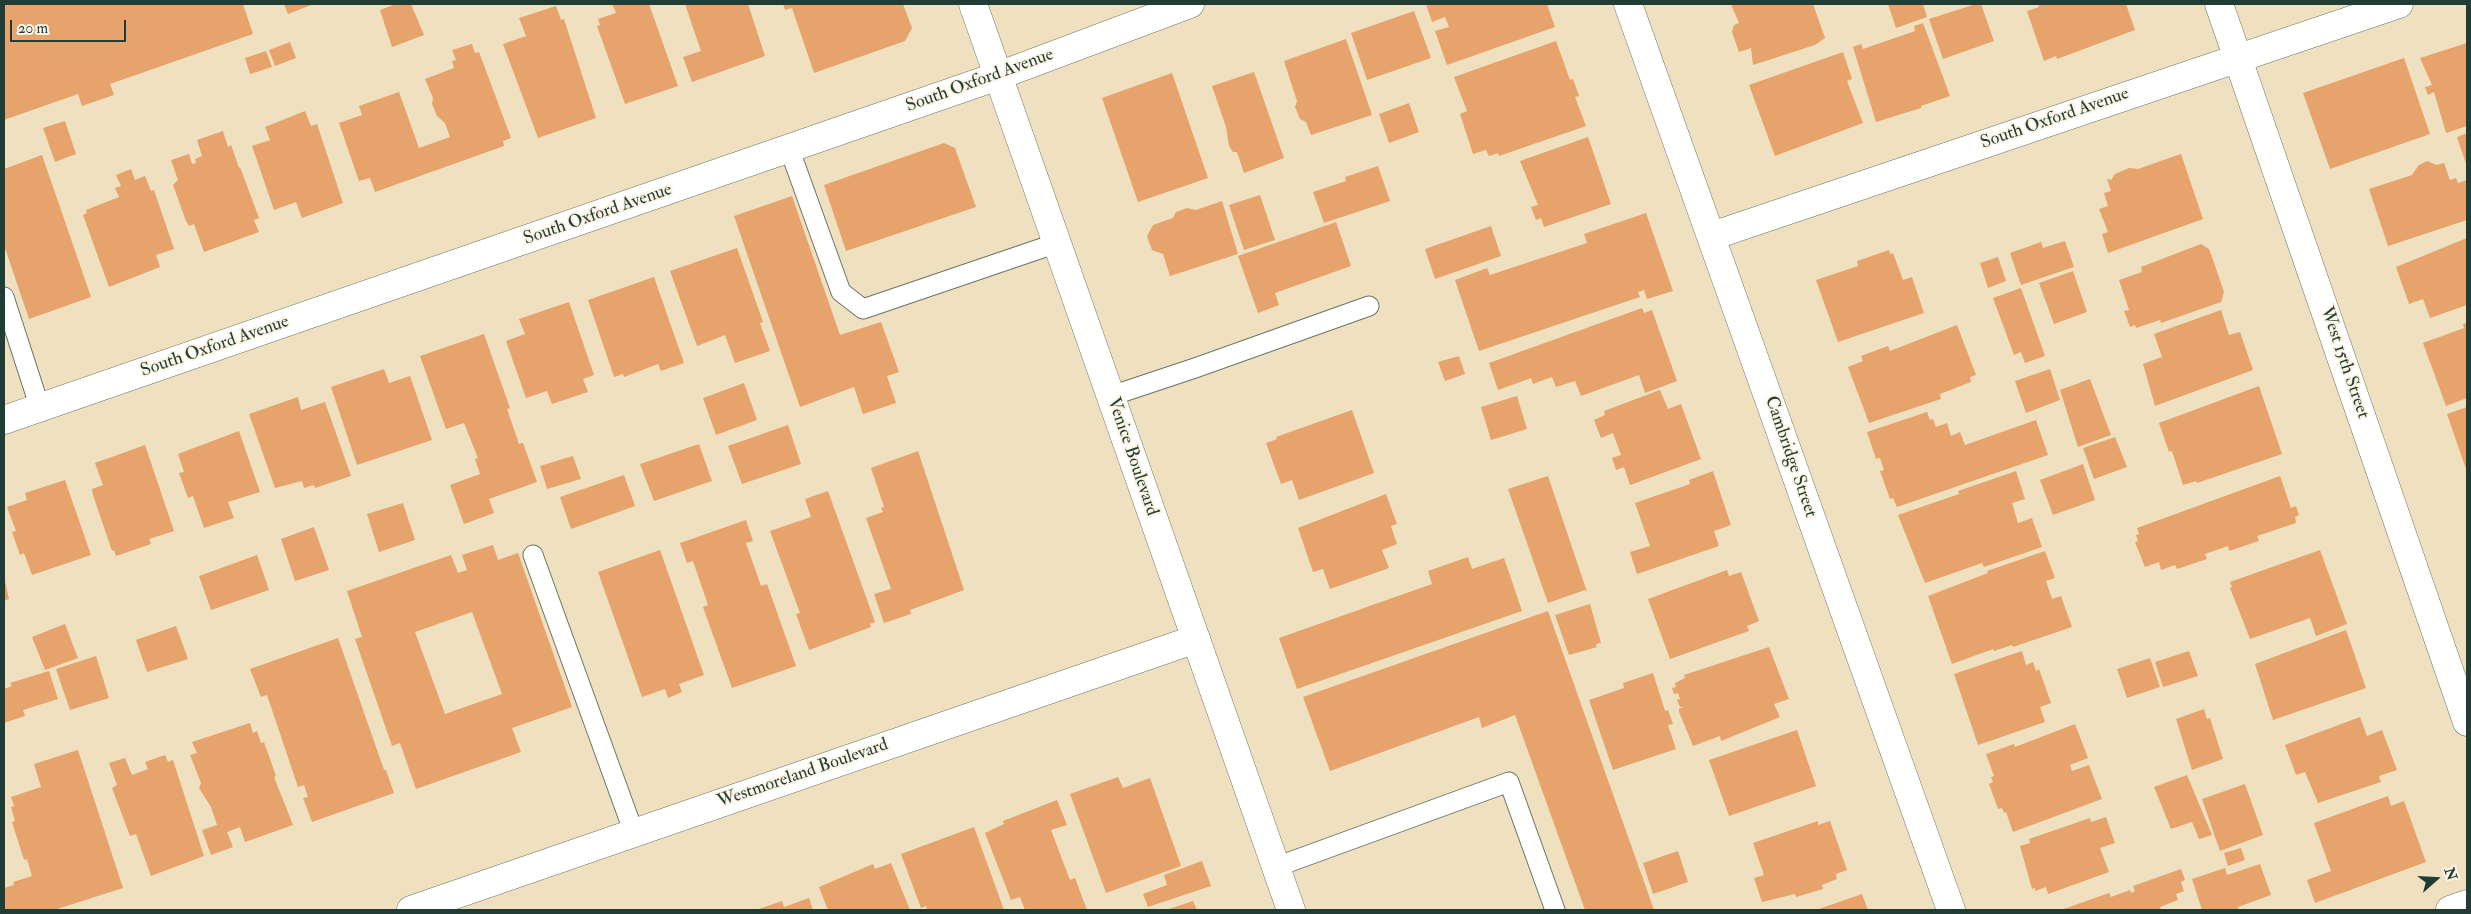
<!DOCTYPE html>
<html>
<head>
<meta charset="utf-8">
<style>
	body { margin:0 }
	#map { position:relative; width:2471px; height:914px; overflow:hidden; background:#efe0bf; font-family:"IM FELL Double Pica",serif }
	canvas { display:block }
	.frame { position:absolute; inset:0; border:5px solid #1f3d34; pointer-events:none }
	.north { position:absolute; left:2411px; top:854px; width:50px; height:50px; -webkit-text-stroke:4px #fcf5e5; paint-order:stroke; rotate:71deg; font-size:14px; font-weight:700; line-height:20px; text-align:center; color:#1f3d34 }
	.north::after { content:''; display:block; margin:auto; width:18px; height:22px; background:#1f3d34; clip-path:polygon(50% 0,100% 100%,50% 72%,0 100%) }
	.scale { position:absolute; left:10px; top:20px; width:116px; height:22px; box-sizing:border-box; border:2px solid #1f3d34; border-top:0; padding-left:6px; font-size:15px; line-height:18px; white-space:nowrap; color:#1f3d34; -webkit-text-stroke:4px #fcf5e5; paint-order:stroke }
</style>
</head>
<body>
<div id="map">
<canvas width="2471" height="914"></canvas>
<div class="frame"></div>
<div class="north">N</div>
<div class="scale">20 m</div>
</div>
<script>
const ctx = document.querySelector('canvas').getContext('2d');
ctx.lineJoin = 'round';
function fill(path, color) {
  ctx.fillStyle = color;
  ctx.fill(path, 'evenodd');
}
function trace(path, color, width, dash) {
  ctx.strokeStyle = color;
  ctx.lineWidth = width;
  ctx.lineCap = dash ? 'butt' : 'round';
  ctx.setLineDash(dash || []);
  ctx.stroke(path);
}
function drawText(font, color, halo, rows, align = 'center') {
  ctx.font = font + ' "IM FELL Double Pica",serif';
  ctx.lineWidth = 4;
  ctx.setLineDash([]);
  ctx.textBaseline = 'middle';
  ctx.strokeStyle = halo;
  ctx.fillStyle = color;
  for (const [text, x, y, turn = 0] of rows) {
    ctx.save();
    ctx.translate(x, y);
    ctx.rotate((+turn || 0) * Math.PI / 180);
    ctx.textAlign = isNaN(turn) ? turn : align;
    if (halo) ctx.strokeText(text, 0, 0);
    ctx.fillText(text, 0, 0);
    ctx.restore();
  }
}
const building = new Path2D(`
	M 4,4 L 243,4 L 253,34 L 110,84 L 114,95 L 82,106 L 78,94 L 4,120 Z
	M 284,4 L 314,4 L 288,14 Z
	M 396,4 L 411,4 L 424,35 L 392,47 L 380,10 Z
	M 612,4 L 649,4 L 678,86 L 625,104 L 597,26 L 600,25 L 598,19 L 616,13 Z
	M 685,4 L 748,4 L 765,56 L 692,82 L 683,57 L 701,51 Z
	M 783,4 L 903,4 L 912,28 L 905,41 L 814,73 L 792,8 L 785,10 Z
	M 1426,4 L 1547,4 L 1555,27 L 1447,65 L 1435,31 L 1449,27 L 1445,17 L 1432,22 Z
	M 1731,4 L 1813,4 L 1825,38 L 1815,45 L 1753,65 L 1751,48 L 1739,52 L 1732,32 L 1734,25 L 1739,23 Z
	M 1888,4 L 1923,4 L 1927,17 L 1896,28 Z
	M 1976,4 L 1981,4 L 1994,41 L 1943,59 L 1929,19 Z
	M 2038,4 L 2126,4 L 2135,30 L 2057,59 L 2056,56 L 2044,61 L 2027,11 L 2039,7 Z
	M 556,6 L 561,20 L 564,19 L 596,118 L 538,138 L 503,44 L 526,36 L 519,18 Z
	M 1414,11 L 1431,58 L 1367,80 L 1351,33 Z
	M 1923,23 L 1950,96 L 1921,106 L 1921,108 L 1876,122 L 1853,47 L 1861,44 L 1863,49 L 1915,31 L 1914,26 Z
	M 1346,39 L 1372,115 L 1311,135 L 1306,122 L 1300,119 L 1295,107 L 1297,101 L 1284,61 Z
	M 1556,41 L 1570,80 L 1573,79 L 1579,96 L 1575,97 L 1586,126 L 1499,156 L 1498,153 L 1489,156 L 1486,150 L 1473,154 L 1460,114 L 1467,111 L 1454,77 Z
	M 290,42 L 296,58 L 275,66 L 269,50 Z
	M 2467,43 L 2467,126 L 2446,133 L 2434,92 L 2428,95 L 2425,87 L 2432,85 L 2420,58 Z
	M 472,44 L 475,53 L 479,52 L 511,138 L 503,141 L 504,146 L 375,192 L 370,178 L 359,181 L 339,123 L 362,115 L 359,106 L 399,92 L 419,148 L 450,137 L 445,123 L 437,116 L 432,104 L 433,98 L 425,79 L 454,68 L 452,61 L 456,60 L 452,50 Z
	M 266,51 L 272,67 L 250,74 L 245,58 Z
	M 1843,52 L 1852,79 L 1847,81 L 1863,123 L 1775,156 L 1749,85 Z
	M 2404,58 L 2430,134 L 2330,169 L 2303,93 Z
	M 1254,72 L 1284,158 L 1244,173 L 1237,152 L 1233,152 L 1229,146 L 1226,127 L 1212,86 Z
	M 1172,73 L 1208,178 L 1138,202 L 1102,98 Z
	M 1409,103 L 1419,132 L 1389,143 L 1379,114 Z
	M 305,111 L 311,126 L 317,124 L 343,203 L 302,218 L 296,202 L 274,210 L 252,146 L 270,140 L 265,127 Z
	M 65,121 L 76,154 L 55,162 L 43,128 Z
	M 223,131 L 228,147 L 231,145 L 239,168 L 240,167 L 259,218 L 254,220 L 259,232 L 204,252 L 194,224 L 189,226 L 186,221 L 173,185 L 178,180 L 171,160 L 189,154 L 192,164 L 196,163 L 195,159 L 202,156 L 197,140 Z
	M 2467,133 L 2467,167 L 2457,137 Z
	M 1588,137 L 1611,204 L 1544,227 L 1541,218 L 1536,220 L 1531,207 L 1538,205 L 1520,161 Z
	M 944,143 L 955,148 L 976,207 L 846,251 L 824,185 Z
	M 2181,154 L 2203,219 L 2108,253 L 2102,234 L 2108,232 L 2099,209 L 2108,206 L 2104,193 L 2111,191 L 2107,179 L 2111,180 L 2115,174 L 2129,168 L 2138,169 Z
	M 42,155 L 91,297 L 29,319 L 4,245 L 4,169 Z
	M 2427,161 L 2437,165 L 2444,163 L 2450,180 L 2456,178 L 2458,183 L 2467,180 L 2467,220 L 2388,246 L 2369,189 L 2412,175 L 2419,165 Z
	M 1378,166 L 1390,201 L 1324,223 L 1313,192 L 1346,181 L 1345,177 Z
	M 131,169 L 135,180 L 145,176 L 151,191 L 154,190 L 174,249 L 156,255 L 160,267 L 109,287 L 83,215 L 87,213 L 86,210 L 119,197 L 115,188 L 121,186 L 116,175 Z
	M 1260,195 L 1275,240 L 1244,250 L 1229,205 Z
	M 792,196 L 840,335 L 881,322 L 899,372 L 887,376 L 896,403 L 863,414 L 854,387 L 800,407 L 734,216 Z
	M 1222,201 L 1238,254 L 1170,276 L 1163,254 L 1152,250 L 1147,236 L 1153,225 L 1173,218 L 1176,212 L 1187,208 L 1196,210 Z
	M 1646,213 L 1673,291 L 1647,299 L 1644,290 L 1638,292 L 1640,297 L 1479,351 L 1455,280 L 1487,268 L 1490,275 L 1587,243 L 1584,234 Z
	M 1336,222 L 1351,266 L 1275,293 L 1279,305 L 1258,313 L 1238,256 Z
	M 1491,226 L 1501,256 L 1435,279 L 1425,249 Z
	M 2467,238 L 2467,305 L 2430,318 L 2423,299 L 2409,304 L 2396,267 Z
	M 2065,241 L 2074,267 L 2021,285 L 2010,253 L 2041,242 L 2043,248 Z
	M 2201,244 L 2209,249 L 2211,254 L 2224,292 L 2221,302 L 2161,323 L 2160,320 L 2136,328 L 2135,325 L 2130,327 L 2124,311 L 2129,310 L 2119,280 L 2142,272 L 2141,267 Z
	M 737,248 L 763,322 L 760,323 L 770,351 L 735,363 L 725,335 L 697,346 L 670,271 Z
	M 1889,250 L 1890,254 L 1893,253 L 1903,280 L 1912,277 L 1924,313 L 1838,342 L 1816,280 L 1858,266 L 1857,261 Z
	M 1998,257 L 2006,281 L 1988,288 L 1980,263 Z
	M 2073,271 L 2087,312 L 2054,324 L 2039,283 Z
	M 654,277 L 684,363 L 661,371 L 658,364 L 624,377 L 623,374 L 614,377 L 588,300 Z
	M 2021,288 L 2045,356 L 2025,363 L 2021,352 L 2014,355 L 1993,298 Z
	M 569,302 L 594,375 L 583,379 L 588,392 L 552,404 L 547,391 L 526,398 L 506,341 L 525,334 L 519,319 Z
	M 1642,308 L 1644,313 L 1652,310 L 1677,381 L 1645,393 L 1639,375 L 1581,396 L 1575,381 L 1556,387 L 1552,377 L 1533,384 L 1531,378 L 1498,390 L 1489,363 Z
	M 2221,310 L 2229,335 L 2240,332 L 2253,370 L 2155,406 L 2143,364 L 2162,357 L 2154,334 Z
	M 2467,323 L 2467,398 L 2446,406 L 2423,343 L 2464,328 L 2463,324 Z
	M 1957,325 L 1976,375 L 1970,377 L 1971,382 L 1940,394 L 1941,399 L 1869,423 L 1848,367 L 1863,361 L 1861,356 L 1888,346 L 1890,351 Z
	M 484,334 L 510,408 L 507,409 L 519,444 L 523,443 L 537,482 L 489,499 L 494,513 L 464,524 L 450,485 L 480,474 L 475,459 L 478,458 L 464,423 L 446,429 L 420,356 Z
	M 1459,356 L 1465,374 L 1445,381 L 1438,362 Z
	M 384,369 L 389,383 L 410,376 L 432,440 L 357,465 L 331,387 Z
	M 2050,369 L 2060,400 L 2026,413 L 2015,381 Z
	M 2090,379 L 2111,435 L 2078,447 L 2060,390 Z
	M 744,383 L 757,420 L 716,435 L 703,398 Z
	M 2259,386 L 2282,454 L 2197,483 L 2196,481 L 2183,485 L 2172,451 L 2169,452 L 2159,423 Z
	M 1660,390 L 1668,409 L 1681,404 L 1701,459 L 1630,485 L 1624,467 L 1616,470 L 1612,458 L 1621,455 L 1613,433 L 1601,438 L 1594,420 L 1605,415 L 1604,411 Z
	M 1517,396 L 1527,429 L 1491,440 L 1481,407 Z
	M 298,397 L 301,410 L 325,402 L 351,476 L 315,488 L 314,485 L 304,488 L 302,481 L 275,488 L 249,414 Z
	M 2467,407 L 2467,472 L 2447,414 Z
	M 1352,410 L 1374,473 L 1299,500 L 1292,480 L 1281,484 L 1266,443 L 1277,439 L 1276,437 Z
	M 1927,412 L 1930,420 L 1933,419 L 1936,427 L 1947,423 L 1951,436 L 1960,432 L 1965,445 L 2036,420 L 2048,455 L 1897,507 L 1893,498 L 1890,499 L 1880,471 L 1884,470 L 1880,458 L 1876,459 L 1867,432 Z
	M 788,425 L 801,464 L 742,484 L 728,446 Z
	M 239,431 L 260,492 L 228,502 L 234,518 L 204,528 L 193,496 L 188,498 L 179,473 L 184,472 L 178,454 Z
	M 2115,437 L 2127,467 L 2094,479 L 2083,448 Z
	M 699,444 L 712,481 L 654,501 L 640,464 Z
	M 145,445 L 174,531 L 149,539 L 151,544 L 116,556 L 114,550 L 112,551 L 93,495 L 92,489 L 103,485 L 95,463 Z
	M 918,451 L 964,590 L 910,610 L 911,614 L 884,623 L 874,594 L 891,589 L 866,518 L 883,512 L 881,508 L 884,507 L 871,468 Z
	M 573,456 L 581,479 L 547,489 L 540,466 Z
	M 2083,464 L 2095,500 L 2053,515 L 2040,480 Z
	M 1713,471 L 1731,525 L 1714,531 L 1719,546 L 1637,574 L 1630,552 L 1650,546 L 1635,503 L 1690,484 L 1689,480 Z
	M 2016,471 L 2025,499 L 2012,503 L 2018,523 L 2032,518 L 2042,547 L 1984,567 L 1982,563 L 1925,583 L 1898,515 L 1959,494 L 1958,491 Z
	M 624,475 L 635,506 L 571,529 L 560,497 Z
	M 1548,476 L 1587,592 L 1585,590 L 1548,603 L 1508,489 Z
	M 2280,476 L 2291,508 L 2296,506 L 2299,515 L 2295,517 L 2296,523 L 2257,536 L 2259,541 L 2229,551 L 2228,546 L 2205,554 L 2207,559 L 2177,569 L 2175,565 L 2161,570 L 2159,562 L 2145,567 L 2135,542 L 2138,541 L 2136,535 L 2139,534 L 2137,528 Z
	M 65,480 L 91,555 L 32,575 L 24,553 L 20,555 L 12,532 L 16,531 L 7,507 L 27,500 L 25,493 Z
	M 828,491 L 875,622 L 870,624 L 871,627 L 809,650 L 796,614 L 800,613 L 770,531 L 811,517 L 805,499 Z
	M 1386,494 L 1397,524 L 1391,526 L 1397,544 L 1382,550 L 1389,568 L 1330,589 L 1323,569 L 1313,572 L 1298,528 Z
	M 403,503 L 415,540 L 379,552 L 367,514 Z
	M 746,520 L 753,541 L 746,543 L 761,586 L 767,584 L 796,666 L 732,688 L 703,607 L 708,605 L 693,561 L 687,563 L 680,543 Z
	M 314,527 L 329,570 L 295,581 L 281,539 Z
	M 493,545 L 498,560 L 518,553 L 572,707 L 512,728 L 521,752 L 416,789 L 400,743 L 392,746 L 355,639 L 362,637 L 347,591 L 451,555 L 458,573 L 467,570 L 462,555 ZM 472,612 L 502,694 L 445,714 L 415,632 Z
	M 660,550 L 704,675 L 679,684 L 682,692 L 668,698 L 665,689 L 642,697 L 598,572 Z
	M 2320,550 L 2347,624 L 2316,636 L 2310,618 L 2250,639 L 2230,588 L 2232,587 L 2230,582 Z
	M 2045,551 L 2055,578 L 2046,581 L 2052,599 L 2061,596 L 2072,627 L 2013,647 L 2012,645 L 1994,651 L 1993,649 L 1952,664 L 1928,596 L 1988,573 L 1987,571 Z
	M 257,555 L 269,590 L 211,610 L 199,576 Z
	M 1468,557 L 1472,569 L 1504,558 L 1522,611 L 1297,689 L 1279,638 L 1432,584 L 1428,571 Z
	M 1727,570 L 1729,576 L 1741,572 L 1759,621 L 1747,626 L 1749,631 L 1670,659 L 1648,599 Z
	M 4,577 L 9,599 L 4,601 Z
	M 1590,604 L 1601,643 L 1596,644 L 1597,647 L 1569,655 L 1555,615 Z
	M 1548,611 L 1654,910 L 1585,910 L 1515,715 L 1482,728 L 1479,717 L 1330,771 L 1303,697 Z
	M 65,624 L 78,658 L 45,670 L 32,637 Z
	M 176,626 L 188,659 L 147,672 L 136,640 Z
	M 2346,630 L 2366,688 L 2273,720 L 2255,664 Z
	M 338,638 L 384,770 L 386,770 L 394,793 L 312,822 L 303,798 L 308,797 L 304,785 L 298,787 L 267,695 L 261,697 L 250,669 Z
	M 1769,647 L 1789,699 L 1774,704 L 1780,717 L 1721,741 L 1720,736 L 1693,746 L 1679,712 L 1679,709 L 1683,707 L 1680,707 L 1677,700 L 1680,699 L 1678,693 L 1674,694 L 1672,688 L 1676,687 L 1675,683 L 1685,678 L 1684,675 Z
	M 2022,651 L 2026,665 L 2033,662 L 2036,671 L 2039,669 L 2051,703 L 2040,707 L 2045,722 L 1978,745 L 1954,674 Z
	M 2189,651 L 2198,676 L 2163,687 L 2155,662 Z
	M 96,656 L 109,698 L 70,710 L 56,669 Z
	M 2150,658 L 2160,687 L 2127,698 L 2117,669 Z
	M 49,671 L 58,699 L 23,710 L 25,716 L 4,723 L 4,689 L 12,686 L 10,683 Z
	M 1653,673 L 1665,711 L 1668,710 L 1673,724 L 1668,725 L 1676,749 L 1613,770 L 1589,700 L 1624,688 L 1623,683 Z
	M 2204,709 L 2207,719 L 2210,718 L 2223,759 L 2192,770 L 2176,719 Z
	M 2360,717 L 2367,736 L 2382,730 L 2397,770 L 2379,776 L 2381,782 L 2318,803 L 2305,772 L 2296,775 L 2285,745 Z
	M 250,723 L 253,733 L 257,731 L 261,743 L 264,742 L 276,776 L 274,777 L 293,825 L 245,842 L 240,827 L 227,832 L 233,847 L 211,855 L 202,830 L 217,825 L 211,807 L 199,788 L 201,783 L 190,755 L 197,753 L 192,742 Z
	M 2075,724 L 2088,758 L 2070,765 L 2072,771 L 2089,765 L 2102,799 L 2013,832 L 2006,812 L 2004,813 L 2002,808 L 1998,809 L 1989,784 L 1993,782 L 1991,777 L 1994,776 L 1986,754 L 2014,744 L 2015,747 Z
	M 1797,730 L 1816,786 L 1729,816 L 1709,760 Z
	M 78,750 L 123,888 L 54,910 L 4,910 L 4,888 L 14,885 L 13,882 L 32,876 L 27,859 L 24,860 L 12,822 L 15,821 L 11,807 L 14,806 L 11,797 L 41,787 L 34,764 Z
	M 165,755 L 168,762 L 173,760 L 204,856 L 151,876 L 136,834 L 130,836 L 112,788 L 117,785 L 109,763 L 125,758 L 132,775 L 148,769 L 145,762 Z
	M 2187,775 L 2212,835 L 2199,839 L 2192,822 L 2171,829 L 2154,787 Z
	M 1118,777 L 1123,788 L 1150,778 L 1181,866 L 1106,893 L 1070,794 Z
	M 2245,784 L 2263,835 L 2220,851 L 2202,799 Z
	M 2388,796 L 2391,806 L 2404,801 L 2426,862 L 2315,903 L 2307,880 L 2331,871 L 2314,823 Z
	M 1057,800 L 1067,825 L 1051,830 L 1070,880 L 1075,878 L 1087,910 L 1025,910 L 1020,897 L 1011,900 L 985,833 L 1004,824 L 1003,821 Z
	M 2106,817 L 2115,843 L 2100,848 L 2109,872 L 2048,894 L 2046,887 L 2035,891 L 2035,888 L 2032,889 L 2020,846 L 2030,843 L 2029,839 L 2090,818 L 2091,822 Z
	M 1818,821 L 1818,825 L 1830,821 L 1847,870 L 1836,874 L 1837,879 L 1822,885 L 1823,889 L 1796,897 L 1795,894 L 1762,902 L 1754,878 L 1764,875 L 1753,843 Z
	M 974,827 L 1004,910 L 927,910 L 926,906 L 921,908 L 901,854 Z
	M 2241,848 L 2245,860 L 2228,866 L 2224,853 Z
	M 1678,851 L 1688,882 L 1653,894 L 1643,863 Z
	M 1202,861 L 1211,886 L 1148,907 L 1143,894 L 1167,885 L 1164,875 Z
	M 891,863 L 910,910 L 829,910 L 827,908 L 819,887 L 873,864 L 875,869 Z
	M 2260,864 L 2271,895 L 2238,907 L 2239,910 L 2202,910 L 2192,879 L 2225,868 L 2227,875 Z
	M 2181,869 L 2185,880 L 2181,882 L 2184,891 L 2176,894 L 2178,900 L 2160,907 L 2161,910 L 2061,910 L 2109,893 L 2111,897 L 2130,890 L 2131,893 L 2135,891 L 2133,886 Z
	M 1862,894 L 1868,910 L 1816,910 Z
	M 809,898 L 813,910 L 759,909 L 782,901 L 784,907 Z
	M 1193,901 L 1197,910 L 1166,910 Z`);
const service = new Path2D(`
	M 789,148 L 841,292 L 863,309 L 1057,243
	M 4,297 L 40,408
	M 1111,396 L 1195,368 L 1369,306
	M 533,555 L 634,833
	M 1276,867 L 1509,782 L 1555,910`);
const minor = new Path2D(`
	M 1628,4 L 1951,910
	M 2219,4 L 2467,722
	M 1712,236 L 2399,4
	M 4,420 L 998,76 L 1190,4
	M 411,910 L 1196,639
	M 2450,910 L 2467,904`);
const secondary = new Path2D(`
	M 973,4 L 1291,910`);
const streetNames = [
	["South Oxford Avenue",980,81,-20],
	["South Oxford Avenue",2055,119,-19],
	["South Oxford Avenue",598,215,-19],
	["South Oxford Avenue",215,347,-19],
	["West 15th Street",2344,363,71],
	["Venice Boulevard",1132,457,71],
	["Cambridge Street",1790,457,71],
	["Westmoreland Boulevard",803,774,-19]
];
fill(building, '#e6a36c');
trace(service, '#687665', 21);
trace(minor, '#687665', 29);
trace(secondary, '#687665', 29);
trace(service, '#fff', 19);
trace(minor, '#fff', 28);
trace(secondary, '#fff', 28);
drawText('18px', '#1f3d34', '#fcf5e5', streetNames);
</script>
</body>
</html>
